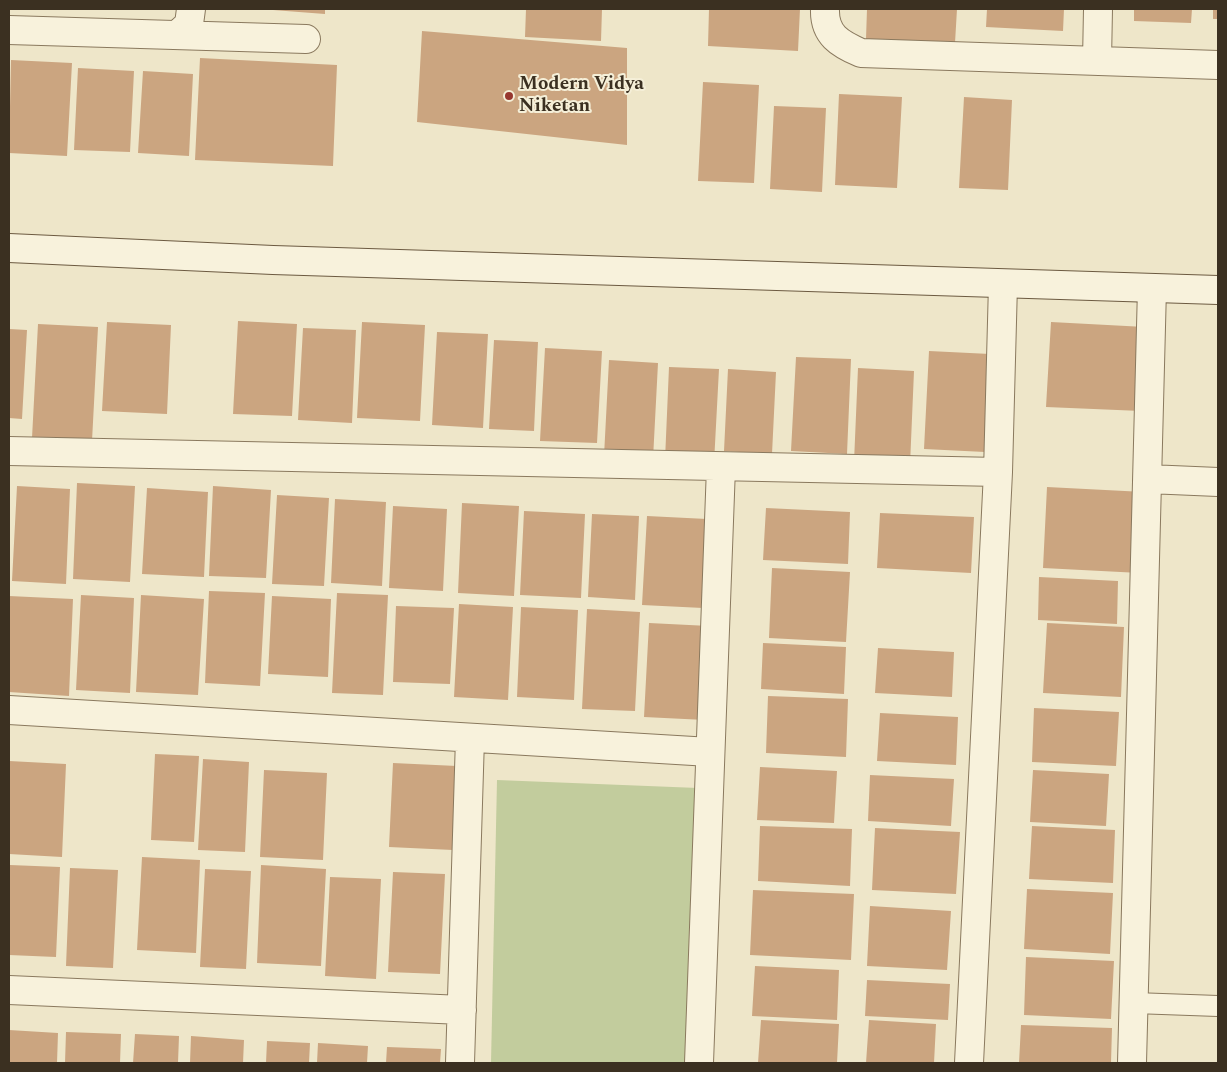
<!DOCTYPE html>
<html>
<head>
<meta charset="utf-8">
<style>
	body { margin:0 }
	#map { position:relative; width:1227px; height:1072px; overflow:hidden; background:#eee6c9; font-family:Spectral,serif }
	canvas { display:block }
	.frame { position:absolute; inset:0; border:10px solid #3b3021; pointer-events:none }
</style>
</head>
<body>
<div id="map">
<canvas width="1227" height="1072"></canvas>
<div class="frame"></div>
</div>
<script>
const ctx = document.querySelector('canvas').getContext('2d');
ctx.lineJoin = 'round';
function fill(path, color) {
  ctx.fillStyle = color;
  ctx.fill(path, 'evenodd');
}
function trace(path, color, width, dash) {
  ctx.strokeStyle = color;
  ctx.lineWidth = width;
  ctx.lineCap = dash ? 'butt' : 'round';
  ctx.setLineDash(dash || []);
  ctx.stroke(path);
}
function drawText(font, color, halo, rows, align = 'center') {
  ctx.font = font + ' Spectral,serif';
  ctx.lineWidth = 4;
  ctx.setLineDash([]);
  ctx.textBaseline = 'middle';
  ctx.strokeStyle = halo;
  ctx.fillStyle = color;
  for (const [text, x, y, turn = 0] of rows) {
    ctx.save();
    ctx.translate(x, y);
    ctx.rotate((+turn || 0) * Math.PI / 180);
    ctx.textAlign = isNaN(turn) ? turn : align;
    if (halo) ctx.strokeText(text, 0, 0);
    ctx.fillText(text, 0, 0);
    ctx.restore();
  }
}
const green = new Path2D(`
	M 497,780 L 698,788 L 690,1063 L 491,1063 Z`);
const building = new Path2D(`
	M 260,9 L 325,9 L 325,14 Z
	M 526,9 L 602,9 L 601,41 L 525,37 Z
	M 709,9 L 800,9 L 798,51 L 708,46 Z
	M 867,9 L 957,9 L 955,43 L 866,39 Z
	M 987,9 L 1064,9 L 1063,31 L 986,27 Z
	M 1134,9 L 1192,9 L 1191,23 L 1134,21 Z
	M 1213,9 L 1218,9 L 1218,19 L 1213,19 Z
	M 422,31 L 627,48 L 627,145 L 417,122 Z
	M 200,58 L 337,65 L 333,166 L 195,160 Z
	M 11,60 L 72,63 L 67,156 L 9,153 Z
	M 78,68 L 134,71 L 130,152 L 74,150 Z
	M 143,71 L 193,74 L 189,156 L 138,153 Z
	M 703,82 L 759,85 L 754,183 L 698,181 Z
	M 839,94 L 902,97 L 897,188 L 835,185 Z
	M 964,97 L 1012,100 L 1008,190 L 959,188 Z
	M 774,106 L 826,108 L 822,192 L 770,189 Z
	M 238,321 L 297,324 L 292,416 L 233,414 Z
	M 107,322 L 171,325 L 167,414 L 102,411 Z
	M 362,322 L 425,325 L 420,421 L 357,418 Z
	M 1051,322 L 1145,327 L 1141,411 L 1046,407 Z
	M 38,324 L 98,327 L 92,441 L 32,438 Z
	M 303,328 L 356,330 L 352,423 L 298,420 Z
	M 9,329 L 27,330 L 22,419 L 9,418 Z
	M 437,332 L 488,334 L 483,428 L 432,425 Z
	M 494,340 L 538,342 L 534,431 L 489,429 Z
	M 545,348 L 602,351 L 597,443 L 540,441 Z
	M 929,351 L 990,354 L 985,452 L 924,449 Z
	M 796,357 L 851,359 L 847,454 L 791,451 Z
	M 609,360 L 658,363 L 653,459 L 604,456 Z
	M 669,367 L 719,369 L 714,463 L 665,460 Z
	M 858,368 L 914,371 L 910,465 L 854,462 Z
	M 728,369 L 776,372 L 772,454 L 724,451 Z
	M 77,483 L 135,486 L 130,582 L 73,579 Z
	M 17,486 L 70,489 L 66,584 L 12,581 Z
	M 213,486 L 271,490 L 266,578 L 209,576 Z
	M 1047,487 L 1144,492 L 1140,573 L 1043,568 Z
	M 147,488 L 208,492 L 204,577 L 142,574 Z
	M 277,495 L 329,498 L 324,586 L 272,584 Z
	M 335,499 L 386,502 L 382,586 L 331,583 Z
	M 462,503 L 519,506 L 514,596 L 458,593 Z
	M 393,506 L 447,509 L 443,591 L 389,588 Z
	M 766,508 L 850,512 L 848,564 L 763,560 Z
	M 524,511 L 585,514 L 581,598 L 520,595 Z
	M 880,513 L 974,517 L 971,573 L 877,568 Z
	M 592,514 L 639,516 L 635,600 L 588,597 Z
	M 647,516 L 707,519 L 703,608 L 642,605 Z
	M 772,568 L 850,572 L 846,642 L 769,638 Z
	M 1039,577 L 1118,581 L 1117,624 L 1038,620 Z
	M 209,591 L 265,593 L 260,686 L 205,683 Z
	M 337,593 L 388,595 L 383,695 L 332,693 Z
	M 81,595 L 134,598 L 130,693 L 76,690 Z
	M 141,595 L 204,599 L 198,695 L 136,692 Z
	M 9,596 L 73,599 L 69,696 L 9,692 Z
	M 272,596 L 331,599 L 328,677 L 268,674 Z
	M 459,604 L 513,607 L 508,700 L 454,697 Z
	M 396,606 L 454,608 L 450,684 L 393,682 Z
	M 521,607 L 578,610 L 574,700 L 517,697 Z
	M 587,609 L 640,612 L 635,711 L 582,709 Z
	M 649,623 L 709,626 L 705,720 L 644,717 Z
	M 1047,623 L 1124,627 L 1121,697 L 1043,693 Z
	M 763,643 L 846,647 L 844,694 L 761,689 Z
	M 878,648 L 954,652 L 952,697 L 875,693 Z
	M 768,696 L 848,699 L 846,757 L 766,753 Z
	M 1034,708 L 1119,712 L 1116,766 L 1032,762 Z
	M 880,713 L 958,717 L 956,765 L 877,761 Z
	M 155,754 L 199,756 L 194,842 L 151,840 Z
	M 203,759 L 249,762 L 245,852 L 198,850 Z
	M 9,761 L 66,764 L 62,857 L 9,854 Z
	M 393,763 L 457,766 L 453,850 L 389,847 Z
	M 760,767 L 837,771 L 834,823 L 757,820 Z
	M 264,770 L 327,773 L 323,860 L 260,857 Z
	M 1033,770 L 1109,774 L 1106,826 L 1030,822 Z
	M 870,775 L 954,779 L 951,826 L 868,821 Z
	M 760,826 L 852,829 L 850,886 L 758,881 Z
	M 1032,826 L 1115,830 L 1113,883 L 1029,879 Z
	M 875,828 L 960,832 L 956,894 L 872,890 Z
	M 142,857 L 200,860 L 196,953 L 137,950 Z
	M 10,865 L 60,867 L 56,957 L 9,955 Z
	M 261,865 L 326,869 L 321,966 L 257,963 Z
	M 70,868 L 118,870 L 113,968 L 66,966 Z
	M 205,869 L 251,871 L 246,969 L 200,967 Z
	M 393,872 L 445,874 L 440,974 L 388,972 Z
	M 330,877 L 381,879 L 376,979 L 325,976 Z
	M 1027,889 L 1113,893 L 1110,954 L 1024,949 Z
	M 753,890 L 854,894 L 851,960 L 750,955 Z
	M 870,906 L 951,911 L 947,970 L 867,966 Z
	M 1026,957 L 1114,961 L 1111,1019 L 1024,1015 Z
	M 755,966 L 839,970 L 837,1020 L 752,1016 Z
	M 867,980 L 950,984 L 948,1020 L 865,1016 Z
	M 761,1020 L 839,1024 L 837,1063 L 758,1063 Z
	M 869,1020 L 936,1024 L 934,1063 L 866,1063 Z
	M 1021,1025 L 1112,1028 L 1111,1063 L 1019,1063 Z
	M 9,1030 L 58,1033 L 57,1063 L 9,1063 Z
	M 66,1032 L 121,1034 L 120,1063 L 65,1063 Z
	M 135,1034 L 179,1036 L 178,1063 L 133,1063 Z
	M 191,1036 L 244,1040 L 243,1063 L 190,1063 Z
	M 267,1041 L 310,1043 L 309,1063 L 266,1063 Z
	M 318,1043 L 368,1046 L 367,1063 L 317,1063 Z
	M 387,1047 L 441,1049 L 440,1063 L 386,1063 Z`);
const lane = new Path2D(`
	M 1134,1003 L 1218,1006`);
const street = new Path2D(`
	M 825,9 C 824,35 840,44 861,53 L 1218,65
	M 9,30 L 306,39
	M 177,35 L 189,24 L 191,9
	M 1097,61 L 1098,9
	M 9,451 L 998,472
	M 1148,479 L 1218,482
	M 9,710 L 710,752
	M 9,990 L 462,1010
	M 460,1063 L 470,738
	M 699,1063 L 721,467
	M 969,1063 L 998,472 L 1003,284
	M 1132,1063 L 1152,288`);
const secondary = new Path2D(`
	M 9,248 L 273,260 L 1218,290`);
const markers = [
	[509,96,5,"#97372f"]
];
const poiNames = [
	["Modern Vidya",519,85],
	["Niketan",519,107]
];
fill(green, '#c2cc9d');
fill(building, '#cba580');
trace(lane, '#8a795e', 22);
trace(street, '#8a795e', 30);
trace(secondary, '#6c5a41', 30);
trace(lane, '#f8f2dc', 20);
trace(street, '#f8f2dc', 28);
trace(secondary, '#f8f2dc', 28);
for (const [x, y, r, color] of markers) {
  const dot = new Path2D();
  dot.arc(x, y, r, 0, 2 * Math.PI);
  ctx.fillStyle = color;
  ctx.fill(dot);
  trace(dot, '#f5efd8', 2);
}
drawText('bold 19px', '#3b3021', '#f5efd8', poiNames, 'left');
</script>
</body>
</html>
